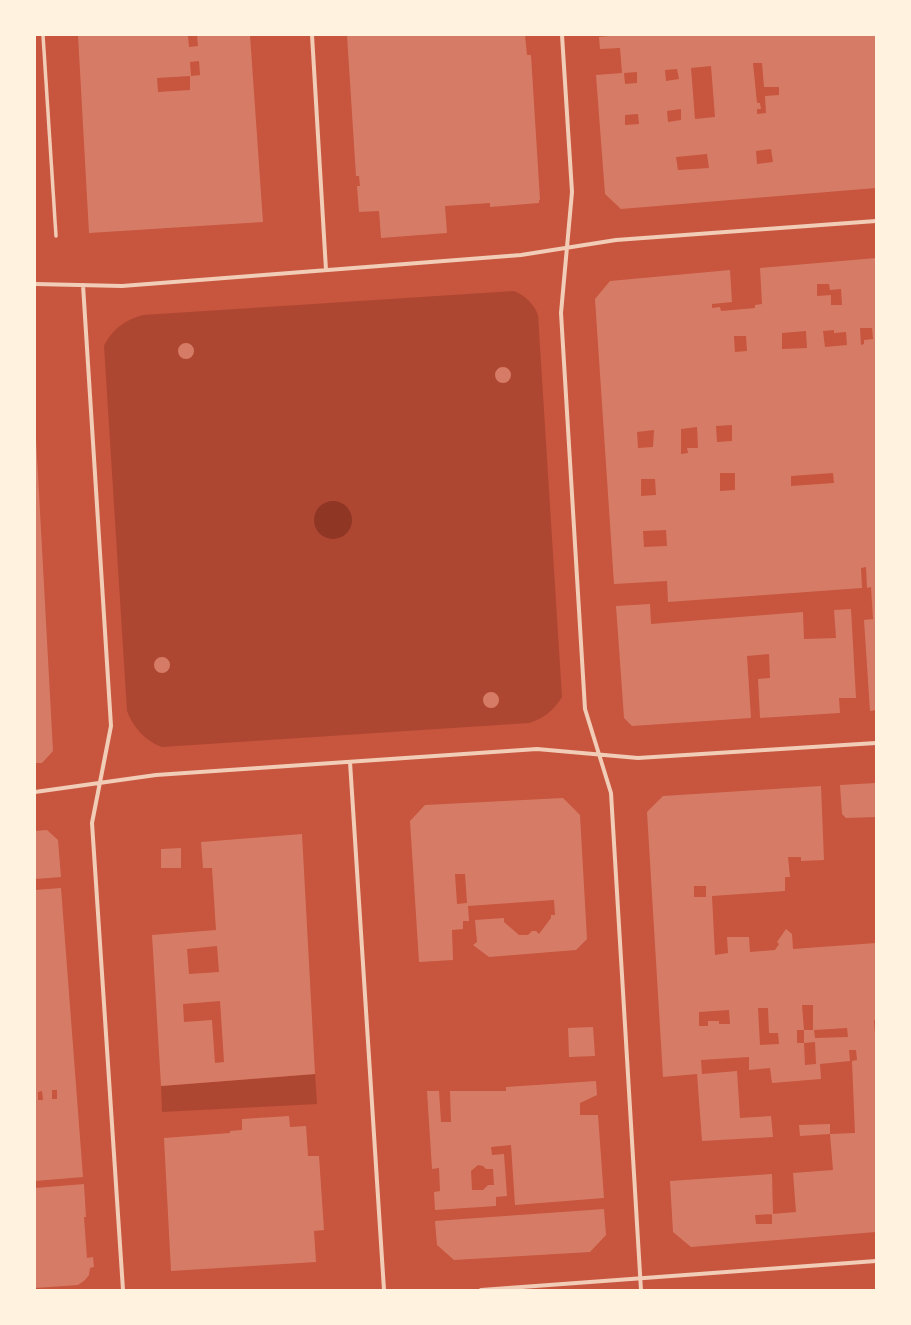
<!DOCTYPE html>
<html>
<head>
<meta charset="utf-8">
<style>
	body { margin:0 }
	#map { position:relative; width:911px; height:1325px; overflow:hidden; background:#c8553d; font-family:Rubik,sans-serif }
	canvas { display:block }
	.frame { position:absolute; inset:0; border:36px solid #fff3e0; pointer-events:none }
</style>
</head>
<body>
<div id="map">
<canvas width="911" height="1325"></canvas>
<div class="frame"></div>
</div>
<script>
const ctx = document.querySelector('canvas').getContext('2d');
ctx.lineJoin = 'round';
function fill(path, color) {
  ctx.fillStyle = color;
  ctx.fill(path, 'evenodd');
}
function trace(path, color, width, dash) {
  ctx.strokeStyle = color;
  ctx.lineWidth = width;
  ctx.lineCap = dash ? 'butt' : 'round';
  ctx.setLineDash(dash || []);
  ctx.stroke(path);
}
const green = new Path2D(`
	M 514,291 C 525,295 534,304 538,315 L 562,697 C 554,710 543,719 529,723 L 162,747 C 145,741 133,727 127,711 L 104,346 C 112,329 125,320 143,315 Z
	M 315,1074 L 317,1104 L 162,1112 L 161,1086 Z`);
const water = new Path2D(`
	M314 520a19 19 0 1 1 38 0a19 19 0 1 1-38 0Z`);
const building = new Path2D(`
	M 78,35 L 191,35 L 191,36 L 188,36 L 189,47 L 198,46 L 197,35 L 250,35 L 263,222 L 89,233 ZM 199,61 L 200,75 L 191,76 L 190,62 ZM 190,76 L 190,90 L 158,92 L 157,78 Z
	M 347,35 L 525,35 L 527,55 L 531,55 L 540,200 L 539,200 L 539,203 L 490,207 L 490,203 L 445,206 L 447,233 L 381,238 L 379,211 L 359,212 L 357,186 L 360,186 L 359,176 L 356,176 Z
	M 619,35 L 876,35 L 876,188 L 621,209 L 605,194 L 596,75 L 622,73 L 620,48 L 600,49 L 599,37 ZM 753,63 L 762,63 L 764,87 L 779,87 L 779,95 L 765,96 L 766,113 L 757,114 L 757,109 L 761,109 L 760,103 L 757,103 ZM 711,66 L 715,117 L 695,119 L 691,68 ZM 677,69 L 679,79 L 666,81 L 665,70 ZM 637,72 L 637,83 L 625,84 L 624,73 ZM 681,109 L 681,120 L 668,122 L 667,111 ZM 638,114 L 639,124 L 625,125 L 625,115 ZM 771,149 L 773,162 L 757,164 L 756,151 ZM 707,154 L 709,168 L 678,170 L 676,157 Z
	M 876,258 L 876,710 L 870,711 L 864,620 L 873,619 L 871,587 L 867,588 L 866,567 L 861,568 L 862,588 L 668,602 L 667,581 L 614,584 L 595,299 L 610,281 L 730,270 L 732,302 L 712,304 L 712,308 L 720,307 L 721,311 L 755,308 L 755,305 L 762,304 L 760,268 ZM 817,284 L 829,284 L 830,290 L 841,289 L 842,305 L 831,305 L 831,295 L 817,296 ZM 860,328 L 872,328 L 873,339 L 864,340 L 864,344 L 861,345 ZM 834,330 L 834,333 L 846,332 L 847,345 L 825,347 L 823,331 ZM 806,331 L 807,348 L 782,349 L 782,333 ZM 734,336 L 746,336 L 747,351 L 735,352 ZM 732,425 L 732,441 L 717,442 L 716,426 ZM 697,427 L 698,448 L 687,448 L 688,453 L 681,454 L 681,429 ZM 654,430 L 653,447 L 638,448 L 637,432 ZM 720,473 L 735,473 L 735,490 L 720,491 ZM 833,473 L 834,483 L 791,486 L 791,476 ZM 641,479 L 655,479 L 656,495 L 641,496 ZM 666,530 L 667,546 L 644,547 L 643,531 Z
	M178 351a8 8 0 1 1 16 0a8 8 0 1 1-16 0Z
	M495 375a8 8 0 1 1 16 0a8 8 0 1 1-16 0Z
	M 35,438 L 36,438 L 53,751 L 42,763 L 35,763 Z
	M 650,604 L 651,624 L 803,612 L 804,639 L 836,638 L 834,610 L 851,609 L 856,698 L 839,698 L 840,713 L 760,718 L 758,679 L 770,678 L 769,654 L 747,656 L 751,718 L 632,726 L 624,718 L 616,606 Z
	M154 665a8 8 0 1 1 16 0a8 8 0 1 1-16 0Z
	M483 700a8 8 0 1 1 16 0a8 8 0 1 1-16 0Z
	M 876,783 L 876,817 L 846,818 L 842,814 L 840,785 Z
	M 821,786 L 824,860 L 801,861 L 801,857 L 788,857 L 790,877 L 785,877 L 785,891 L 712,896 L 715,955 L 728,953 L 727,937 L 749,937 L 750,952 L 775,950 L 779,944 L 777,942 L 786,929 L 792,934 L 793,949 L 876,943 L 876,1020 L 874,1020 L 876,1049 L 876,1232 L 691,1247 L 673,1232 L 670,1181 L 772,1174 L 773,1214 L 755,1215 L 756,1224 L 772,1224 L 772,1214 L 796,1212 L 793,1173 L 833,1170 L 830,1134 L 800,1136 L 799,1125 L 830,1124 L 830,1134 L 855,1133 L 852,1061 L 857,1060 L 856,1050 L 849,1050 L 850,1061 L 820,1064 L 821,1079 L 772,1083 L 770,1068 L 749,1070 L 749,1057 L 701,1060 L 702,1074 L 737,1071 L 740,1118 L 771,1116 L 773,1137 L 702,1141 L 697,1074 L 663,1077 L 647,812 L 663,796 ZM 694,886 L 706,886 L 706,897 L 694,897 ZM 802,1005 L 813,1005 L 813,1030 L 804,1030 ZM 758,1008 L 768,1008 L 769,1033 L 778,1033 L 779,1044 L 760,1045 ZM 729,1010 L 730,1024 L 719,1024 L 719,1021 L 708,1021 L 708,1026 L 699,1026 L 699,1012 ZM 847,1028 L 848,1037 L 815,1038 L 814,1030 ZM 797,1030 L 804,1030 L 804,1043 L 797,1043 ZM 815,1042 L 816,1064 L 805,1065 L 804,1043 Z
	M 563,798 L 580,815 L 587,939 L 576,950 L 489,957 L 473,945 L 477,942 L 475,920 L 504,918 L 504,922 L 519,935 L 528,935 L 532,931 L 536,931 L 539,934 L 551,918 L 551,915 L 555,915 L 554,900 L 468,906 L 469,921 L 463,921 L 463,929 L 452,930 L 453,960 L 419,962 L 410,821 L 425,805 ZM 455,874 L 465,874 L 467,903 L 457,904 Z
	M 47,830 L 58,840 L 61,877 L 35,879 L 35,831 Z
	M 302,834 L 315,1074 L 161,1086 L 152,935 L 216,930 L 212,868 L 203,868 L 201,842 ZM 217,946 L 219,972 L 189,974 L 187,949 ZM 220,1001 L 224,1062 L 215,1063 L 212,1020 L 184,1022 L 183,1004 Z
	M 181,848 L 181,868 L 161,868 L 161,849 Z
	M 61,888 L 83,1177 L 35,1181 L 35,890 ZM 52,1090 L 57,1090 L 57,1099 L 52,1099 ZM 42,1091 L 43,1100 L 38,1100 L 38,1092 Z
	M 593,1027 L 595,1056 L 569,1057 L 568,1028 Z
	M 596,1081 L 597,1095 L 580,1103 L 580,1115 L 598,1115 L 604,1198 L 515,1205 L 511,1145 L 491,1147 L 492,1155 L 504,1154 L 507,1196 L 496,1197 L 496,1206 L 435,1210 L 434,1192 L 440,1191 L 439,1168 L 432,1169 L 427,1091 L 439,1091 L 441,1122 L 451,1122 L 450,1091 L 506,1091 L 506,1087 ZM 478,1165 L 483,1166 L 486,1169 L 493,1169 L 494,1185 L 488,1185 L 483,1190 L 472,1190 L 471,1171 Z
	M 289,1116 L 290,1127 L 306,1126 L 308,1156 L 319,1156 L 324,1230 L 314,1231 L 316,1262 L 171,1271 L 164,1138 L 230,1133 L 230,1131 L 242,1130 L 242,1119 Z
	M 84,1184 L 86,1217 L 84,1217 L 87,1258 L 93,1257 L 94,1267 L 90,1268 L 89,1275 L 85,1280 L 78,1285 L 35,1288 L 35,1188 Z
	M 604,1209 L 606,1235 L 590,1252 L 454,1260 L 437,1245 L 435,1221 Z`);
const pedestrian = new Path2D(`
	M 43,35 L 56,236`);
const minor = new Path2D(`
	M 312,35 L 326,270
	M 562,35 L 572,192 L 561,313 L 585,709 L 611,793 L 641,1290
	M 35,284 L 122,286 L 521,255 L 616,240 L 876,221
	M 83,285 L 111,726 L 92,823 L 123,1290
	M 350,762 L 384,1290
	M 35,792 L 156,775 L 537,749 L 638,758 L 876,743
	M 481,1290 L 876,1261`);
fill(green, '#ae4732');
fill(water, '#8f3625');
fill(building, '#d67c66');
trace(pedestrian, '#f1ccb7', 3.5);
trace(minor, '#f1ccb7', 4);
</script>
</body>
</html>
